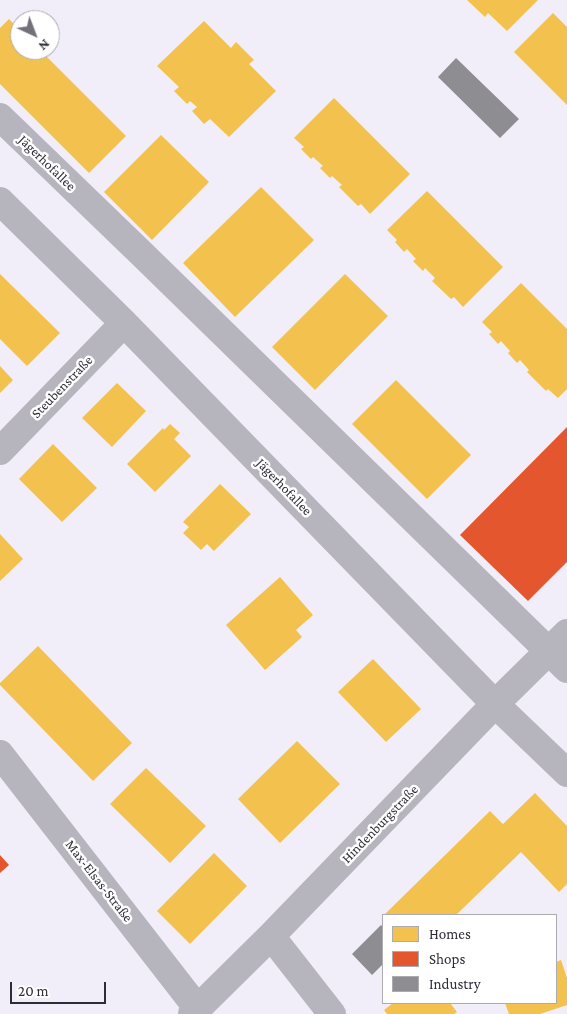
<!DOCTYPE html>
<html>
<head>
<meta charset="utf-8">
<style>
	body { margin:0 }
	#map { position:relative; width:567px; height:1014px; overflow:hidden; background:#f1eef9; font-family:"Crimson Pro",serif }
	canvas { display:block }
	.legend { position:absolute; left:382px; top:914px; width:175px; height:90px; box-sizing:border-box; background:#fff; border:1px solid #acabaf; margin:0; padding:6px 9px; list-style:none; font-size:15px; color:#2f2c37 }
	.legend li { display:flex; align-items:center; gap:10px; height:25px }
	.legend b { width:25px; border:1px solid #acabaf }
	.north { position:absolute; left:10px; top:10px; width:50px; height:50px; box-sizing:border-box; background:#fff; border:1px solid #acabaf; border-radius:50%; rotate:137deg; font-size:14px; font-weight:700; line-height:20px; text-align:center; color:#2f2c37 }
	.north::after { content:''; display:block; margin:auto; width:18px; height:22px; background:#73707b; clip-path:polygon(50% 0,100% 100%,50% 72%,0 100%) }
	.scale { position:absolute; left:10px; top:982px; width:96px; height:22px; box-sizing:border-box; border:2px solid #2f2c37; border-top:0; padding-left:6px; font-size:15px; line-height:18px; white-space:nowrap; color:#2f2c37; -webkit-text-stroke:4px #fff; paint-order:stroke }
</style>
</head>
<body>
<div id="map">
<canvas width="567" height="1014"></canvas>
<ul class="legend">
<li><b style="height:14px;background:#f2c14e"></b>Homes</li>
<li><b style="height:14px;background:#e4572e"></b>Shops</li>
<li><b style="height:14px;background:#8d8d92"></b>Industry</li>
</ul>
<div class="north">N</div>
<div class="scale">20 m</div>
</div>
<script>
const ctx = document.querySelector('canvas').getContext('2d');
ctx.lineJoin = 'round';
function fill(path, color) {
  ctx.fillStyle = color;
  ctx.fill(path, 'evenodd');
}
function trace(path, color, width, dash) {
  ctx.strokeStyle = color;
  ctx.lineWidth = width;
  ctx.lineCap = dash ? 'butt' : 'round';
  ctx.setLineDash(dash || []);
  ctx.stroke(path);
}
function drawText(font, color, halo, rows, align = 'center') {
  ctx.font = font + ' "Crimson Pro",serif';
  ctx.lineWidth = 5;
  ctx.setLineDash([]);
  ctx.textBaseline = 'middle';
  ctx.strokeStyle = halo;
  ctx.fillStyle = color;
  for (const [text, x, y, turn = 0] of rows) {
    ctx.save();
    ctx.translate(x, y);
    ctx.rotate((+turn || 0) * Math.PI / 180);
    ctx.textAlign = isNaN(turn) ? turn : align;
    if (halo) ctx.strokeText(text, 0, 0);
    ctx.fillText(text, 0, 0);
    ctx.restore();
  }
}
const homes = new Path2D(`
	M 467,0 L 538,0 L 507,31 L 488,13 L 485,17 Z
	M 553,13 L 567,27 L 567,105 L 514,52 Z
	M 9,19 L 20,30 L 20,50 L 40,50 L 126,136 L 89,173 L 0,84 L 0,28 Z
	M 204,21 L 231,48 L 236,42 L 254,60 L 249,64 L 276,91 L 229,137 L 210,119 L 204,124 L 192,111 L 197,107 L 190,101 L 187,104 L 174,91 L 179,87 L 157,66 Z
	M 334,98 L 410,174 L 370,214 L 361,204 L 358,206 L 339,187 L 342,185 L 332,176 L 330,178 L 320,168 L 323,166 L 313,157 L 311,159 L 301,149 L 304,147 L 294,138 Z
	M 161,135 L 209,182 L 152,240 L 104,192 Z
	M 261,187 L 314,240 L 235,317 L 183,263 Z
	M 427,191 L 503,267 L 463,307 L 454,297 L 451,299 L 432,281 L 435,278 L 425,268 L 423,271 L 413,261 L 416,259 L 407,249 L 404,252 L 395,242 L 397,240 L 387,230 Z
	M 0,274 L 60,333 L 27,366 L 0,339 Z
	M 345,274 L 388,316 L 315,390 L 272,347 Z
	M 521,283 L 567,329 L 567,389 L 558,398 L 548,389 L 546,391 L 527,372 L 529,370 L 520,360 L 517,363 L 508,353 L 510,351 L 501,341 L 498,344 L 489,334 L 492,332 L 482,322 Z
	M 0,366 L 13,380 L 0,393 Z
	M 396,380 L 471,455 L 427,499 L 352,424 Z
	M 117,383 L 146,411 L 112,447 L 82,418 Z
	M 170,424 L 180,433 L 174,439 L 191,456 L 155,492 L 127,464 L 163,428 L 164,430 Z
	M 53,444 L 97,488 L 62,522 L 19,479 Z
	M 220,484 L 251,514 L 214,551 L 207,544 L 201,550 L 183,533 L 189,527 L 183,522 Z
	M 0,534 L 23,559 L 0,581 Z
	M 280,577 L 313,615 L 296,630 L 302,637 L 265,670 L 226,625 Z
	M 38,646 L 132,743 L 93,781 L 0,685 L 0,683 Z
	M 373,659 L 421,709 L 386,742 L 338,692 Z
	M 297,741 L 340,784 L 280,843 L 238,799 Z
	M 146,768 L 206,826 L 170,863 L 110,804 Z
	M 535,793 L 567,826 L 567,884 L 559,892 L 521,852 L 456,915 L 384,915 L 490,811 L 503,824 Z
	M 214,853 L 247,886 L 190,944 L 157,911 Z
	M 561,960 L 567,978 L 567,1005 L 540,1014 L 509,1014 L 505,1003 L 556,1003 L 556,962 Z
	M 393,1003 L 450,1003 L 457,1012 L 454,1014 L 387,1014 L 384,1010 Z`);
const shops = new Path2D(`
	M 567,427 L 567,562 L 528,601 L 460,535 Z
	M 0,855 L 9,865 L 0,873 Z`);
const industry = new Path2D(`
	M 456,58 L 519,119 L 500,138 L 438,77 Z
	M 381,925 L 383,927 L 383,964 L 372,975 L 352,954 Z`);
const minor = new Path2D(`
	M 0,117 L 143,255 L 567,669
	M 0,201 L 124,323 L 495,704 L 567,773
	M 0,451 L 124,323
	M 0,754 L 198,1009
	M 271,936 L 332,1014
	M 192,1014 L 271,936 L 495,704 L 567,633`);
const streetNames = [
	["Jägerhofallee",47,163,44],
	["Steubenstraße",62,387,-46],
	["Jägerhofallee",284,487,46],
	["Hindenburgstraße",380,824,-46],
	["Max-Elsas-Straße",99,881,52]
];
fill(homes, '#f2c14e');
fill(shops, '#e4572e');
fill(industry, '#8d8d92');
trace(minor, '#b6b4bd', 28);
drawText('14px', '#2f2c37', '#fff', streetNames);
</script>
</body>
</html>
